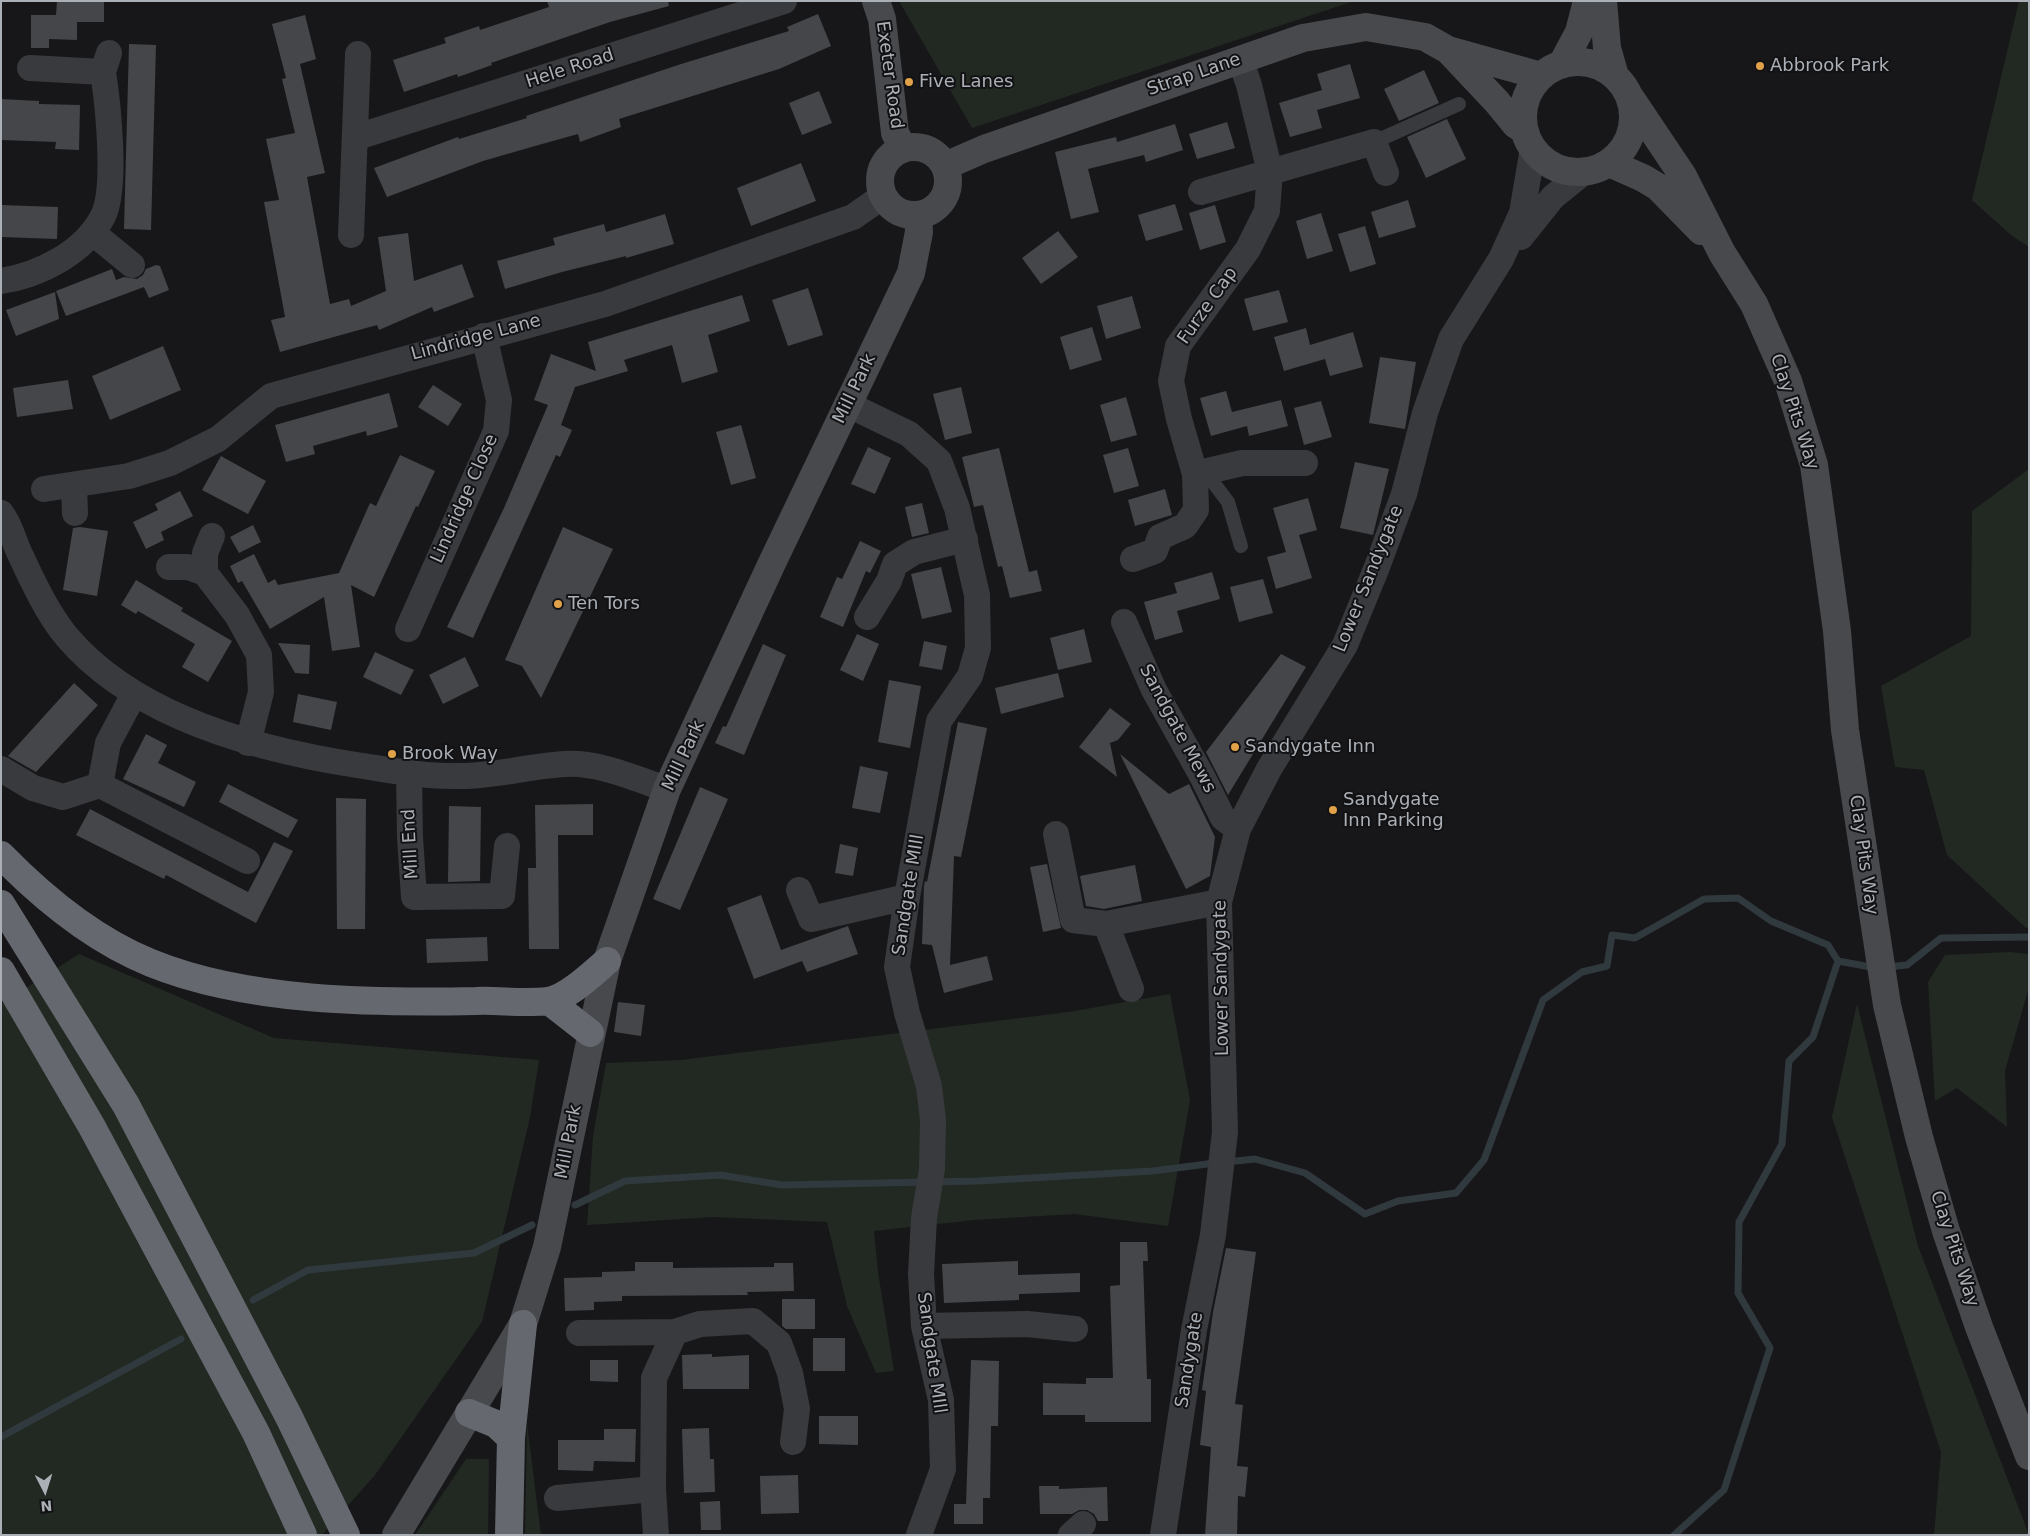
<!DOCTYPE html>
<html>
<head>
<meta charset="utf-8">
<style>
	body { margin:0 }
	#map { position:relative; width:2030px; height:1536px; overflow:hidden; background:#171719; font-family:"DejaVu Sans",sans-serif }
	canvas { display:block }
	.frame { position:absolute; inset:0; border:2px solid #abb0b7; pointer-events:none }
	.north { position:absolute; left:20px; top:1466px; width:50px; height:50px; -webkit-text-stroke:4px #121214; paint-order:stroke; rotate:175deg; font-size:14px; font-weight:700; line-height:20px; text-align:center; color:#abb0b7 }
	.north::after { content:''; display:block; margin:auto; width:18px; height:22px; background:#abb0b7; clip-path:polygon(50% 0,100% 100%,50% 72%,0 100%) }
</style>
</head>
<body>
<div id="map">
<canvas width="2030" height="1536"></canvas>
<div class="frame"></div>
<div class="north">N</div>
</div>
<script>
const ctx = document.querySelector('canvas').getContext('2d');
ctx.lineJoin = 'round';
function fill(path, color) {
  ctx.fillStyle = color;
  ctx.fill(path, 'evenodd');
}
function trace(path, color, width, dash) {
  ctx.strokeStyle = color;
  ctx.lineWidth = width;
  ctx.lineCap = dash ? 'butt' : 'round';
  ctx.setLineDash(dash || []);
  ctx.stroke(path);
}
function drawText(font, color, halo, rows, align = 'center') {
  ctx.font = font + ' "DejaVu Sans",sans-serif';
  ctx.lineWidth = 4;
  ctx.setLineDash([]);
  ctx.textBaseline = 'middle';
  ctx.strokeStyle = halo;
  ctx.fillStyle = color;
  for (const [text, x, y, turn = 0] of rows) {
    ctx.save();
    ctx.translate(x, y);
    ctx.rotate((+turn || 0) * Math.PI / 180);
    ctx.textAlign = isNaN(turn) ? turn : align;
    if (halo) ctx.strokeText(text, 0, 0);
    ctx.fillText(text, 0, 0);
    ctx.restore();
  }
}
const green = new Path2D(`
	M 899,1 L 1354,1 L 972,128 Z
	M 2019,1 L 2029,1 L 2029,247 L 2011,235 L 1972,200 Z
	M 2029,469 L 2029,927 L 2026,928 L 1947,855 L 1924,770 L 1895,767 L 1881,686 L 1971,636 L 1972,511 Z
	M 2010,952 L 2029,954 L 2029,987 L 2005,1071 L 2007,1127 L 1957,1088 L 1935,1101 L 1928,982 L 1945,955 Z
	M 79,954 L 274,1038 L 539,1060 L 530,1117 L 482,1322 L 375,1475 L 322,1535 L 1,1535 L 1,1004 Z
	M 1170,994 L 1190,1100 L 1168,1226 L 1074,1214 L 974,1220 L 874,1231 L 878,1272 L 894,1371 L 876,1373 L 847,1306 L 827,1222 L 713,1217 L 587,1225 L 593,1136 L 606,1063 L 681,1060 L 1069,1012 Z
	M 1857,1004 L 1918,1246 L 2029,1535 L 1934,1535 L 1941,1452 L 1832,1117 Z
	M 527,1423 L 541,1535 L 525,1535 Z
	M 466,1459 L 489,1459 L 488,1535 L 415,1535 Z`);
const stream = new Path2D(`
	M 1887,967 L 1907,965 L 1941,938 L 2029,937
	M 1226,1162 L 1255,1159 L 1305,1173 L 1365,1214 L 1398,1201 L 1456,1193 L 1484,1160 L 1543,1000 L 1582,972 L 1607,966 L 1612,935 L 1635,938 L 1704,899 L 1738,898 L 1771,921 L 1828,945 L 1838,961
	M 575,1205 L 625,1181 L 720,1175 L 782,1185 L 978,1181 L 1153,1171 L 1215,1163
	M 253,1300 L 308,1270 L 474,1253 L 532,1225
	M 1,1437 L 181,1339
	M 1674,1535 L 1724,1490 L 1770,1348 L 1738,1293 L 1739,1222 L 1782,1144 L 1789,1061 L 1813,1037 L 1838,961 L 1876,968`);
const building = new Path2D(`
	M 57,1 L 104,1 L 104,22 L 77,22 L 77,40 L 49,39 L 49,48 L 31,48 L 31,15 L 56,15 Z
	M 547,1 L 668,1 L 669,6 L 610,22 L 491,63 L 492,65 L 458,77 L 457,74 L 404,92 L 393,60 L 446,43 L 444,38 L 479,26 L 480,30 L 549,7 Z
	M 818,14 L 831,46 L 779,69 L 619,119 L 621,127 L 580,142 L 578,134 L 535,146 L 483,161 L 387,197 L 374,168 L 458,137 L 459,139 L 527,118 L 526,116 L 678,65 L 789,31 L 787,27 Z
	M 305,15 L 316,59 L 300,64 L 325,173 L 307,177 L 330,304 L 349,299 L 351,306 L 386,291 L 378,237 L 408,233 L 414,281 L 462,264 L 474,297 L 434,312 L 432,307 L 379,330 L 377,325 L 280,352 L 271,320 L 285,317 L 264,202 L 279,200 L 266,139 L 295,133 L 282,79 L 286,78 L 272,24 Z
	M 129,44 L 156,45 L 151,230 L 124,229 Z
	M 1350,64 L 1360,98 L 1317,110 L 1322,128 L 1290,137 L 1279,103 L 1322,90 L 1317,74 Z
	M 1424,70 L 1439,103 L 1399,121 L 1384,89 Z
	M 819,91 L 832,123 L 802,135 L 789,103 Z
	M 1,99 L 39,101 L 39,104 L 80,105 L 79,150 L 55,149 L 56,142 L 1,140 Z
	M 1447,119 L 1466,159 L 1426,178 L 1407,137 Z
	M 1227,122 L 1235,148 L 1197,159 L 1189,134 Z
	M 1175,124 L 1183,150 L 1146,162 L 1144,155 L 1088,169 L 1099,212 L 1071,219 L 1055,152 L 1116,137 L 1117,142 Z
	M 801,163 L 816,201 L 751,226 L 737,188 Z
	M 1408,200 L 1416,227 L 1379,238 L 1371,212 Z
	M 1175,204 L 1183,230 L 1146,241 L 1138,215 Z
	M 1,205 L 58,207 L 57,239 L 1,237 Z
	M 1215,205 L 1226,242 L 1200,250 L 1189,213 Z
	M 1321,213 L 1333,251 L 1307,259 L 1296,221 Z
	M 665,214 L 674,244 L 626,258 L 626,256 L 562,272 L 505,289 L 497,261 L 555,245 L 553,238 L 604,224 L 606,232 Z
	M 1365,226 L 1376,264 L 1350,272 L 1338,234 Z
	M 1058,231 L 1078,257 L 1041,284 L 1022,258 Z
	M 156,265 L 160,266 L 169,290 L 149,298 L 144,287 L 66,316 L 56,291 L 112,269 L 116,280 L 124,277 L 137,279 L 143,275 L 146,269 Z
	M 808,288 L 823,335 L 788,346 L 772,300 Z
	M 1279,290 L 1288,322 L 1253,331 L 1244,299 Z
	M 55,292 L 59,319 L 16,336 L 6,310 Z
	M 742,295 L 750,321 L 708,335 L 718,372 L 682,383 L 672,345 L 624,360 L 628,371 L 575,387 L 561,425 L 572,430 L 560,457 L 556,455 L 473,638 L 447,627 L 504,508 L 548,405 L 534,400 L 551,354 L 596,371 L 588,342 Z
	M 1132,296 L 1141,328 L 1106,339 L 1097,306 Z
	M 1092,327 L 1102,360 L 1070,370 L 1060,337 Z
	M 1306,328 L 1310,345 L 1353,332 L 1363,367 L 1330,376 L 1325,359 L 1284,371 L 1274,337 Z
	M 163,346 L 181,390 L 110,420 L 92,376 Z
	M 1380,357 L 1416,362 L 1405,429 L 1369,423 Z
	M 68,380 L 73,409 L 17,417 L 13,388 Z
	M 433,385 L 462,404 L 448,426 L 418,407 Z
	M 961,387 L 972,433 L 945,440 L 933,394 Z
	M 1226,391 L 1232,412 L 1281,400 L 1288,426 L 1249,436 L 1247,426 L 1211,436 L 1200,398 Z
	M 389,393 L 398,427 L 367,436 L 366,431 L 313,446 L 315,454 L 286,462 L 275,425 Z
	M 1126,397 L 1137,435 L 1111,442 L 1100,405 Z
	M 1321,401 L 1332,437 L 1304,445 L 1294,408 Z
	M 741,425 L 756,478 L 731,485 L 716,432 Z
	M 868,447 L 891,458 L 875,494 L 851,484 Z
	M 999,448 L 1029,572 L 1037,570 L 1042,591 L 1010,598 L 1002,566 L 998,567 L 983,505 L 974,507 L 962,457 Z
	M 1128,448 L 1139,486 L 1114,493 L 1103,455 Z
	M 400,455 L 435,471 L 418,507 L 416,506 L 374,597 L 351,585 L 360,647 L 332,651 L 324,597 L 270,629 L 242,581 L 238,583 L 230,566 L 254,554 L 268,583 L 275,579 L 278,585 L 339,573 L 370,503 L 376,506 Z
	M 221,456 L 266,481 L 248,514 L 202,490 Z
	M 1355,462 L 1389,469 L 1373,535 L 1340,528 Z
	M 1165,489 L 1172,515 L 1135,526 L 1128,500 Z
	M 180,491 L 193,516 L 161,532 L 164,540 L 146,549 L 133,522 L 158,510 L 155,504 Z
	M 1308,498 L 1317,530 L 1299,535 L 1312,578 L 1276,589 L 1267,557 L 1286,552 L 1273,508 Z
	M 922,503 L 929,533 L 912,537 L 905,507 Z
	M 253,525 L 261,542 L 239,553 L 230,537 Z
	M 80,527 L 108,531 L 97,596 L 63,590 L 73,528 Z
	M 563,527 L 613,549 L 541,698 L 522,666 L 505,660 Z
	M 860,541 L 881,551 L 870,573 L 866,571 L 843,627 L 820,617 L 837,577 L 842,579 Z
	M 941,567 L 952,612 L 922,619 L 911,574 Z
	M 1212,572 L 1220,599 L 1177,611 L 1183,632 L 1155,640 L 1144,602 L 1177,593 L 1174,583 Z
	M 1263,579 L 1273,613 L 1239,622 L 1230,587 Z
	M 136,580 L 183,608 L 181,611 L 232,641 L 208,682 L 182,667 L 195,644 L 138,611 L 136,614 L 121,605 Z
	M 1084,629 L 1092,662 L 1058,670 L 1050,638 Z
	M 857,634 L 879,644 L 863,681 L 840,670 Z
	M 924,641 L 947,646 L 942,670 L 919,666 Z
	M 278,643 L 310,645 L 309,674 L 295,673 Z
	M 763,644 L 786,655 L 744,755 L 715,743 L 723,726 L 726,727 Z
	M 375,652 L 414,670 L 401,695 L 363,677 Z
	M 1281,654 L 1306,667 L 1228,795 L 1206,752 Z
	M 465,657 L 479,686 L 443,704 L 429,675 Z
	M 1058,673 L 1064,697 L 1001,714 L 995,688 Z
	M 889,680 L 921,686 L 910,748 L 878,742 Z
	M 74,683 L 98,705 L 36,772 L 8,756 Z
	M 298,694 L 337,702 L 331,730 L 293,722 Z
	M 1110,708 L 1131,724 L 1118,740 L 1110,743 L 1117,777 L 1079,747 Z
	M 958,722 L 987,728 L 961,857 L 954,856 L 950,965 L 987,956 L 993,980 L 944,993 L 932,945 L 922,944 L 924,886 L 925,881 L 927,882 Z
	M 146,734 L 167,745 L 158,763 L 196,782 L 184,807 L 123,779 Z
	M 1120,754 L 1169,794 L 1189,784 L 1215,837 L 1210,876 L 1186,889 Z
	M 860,766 L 888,772 L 880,813 L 852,808 Z
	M 228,784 L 298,820 L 288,838 L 219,802 Z
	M 700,787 L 728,799 L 680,910 L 653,899 Z
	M 336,798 L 366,799 L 365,929 L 337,929 Z
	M 593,804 L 593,835 L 558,835 L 559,949 L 529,949 L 528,868 L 536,868 L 535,805 Z
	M 449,806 L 481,807 L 480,881 L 448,882 Z
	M 90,809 L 248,892 L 274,842 L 293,851 L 256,923 L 166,875 L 164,879 L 76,835 Z
	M 840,844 L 858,848 L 853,876 L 835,873 Z
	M 1047,864 L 1061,928 L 1043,932 L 1030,867 Z
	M 1135,865 L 1142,901 L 1104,909 L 1086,906 L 1080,876 Z
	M 761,895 L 781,950 L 848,926 L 858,954 L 807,972 L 802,961 L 754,979 L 727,908 Z
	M 487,937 L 488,961 L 427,963 L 426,939 Z
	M 618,1002 L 645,1005 L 641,1036 L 614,1032 Z
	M 1120,1242 L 1147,1242 L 1148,1261 L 1143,1261 L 1147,1379 L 1151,1379 L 1151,1422 L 1085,1422 L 1085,1415 L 1043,1415 L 1043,1383 L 1086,1384 L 1086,1378 L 1113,1378 L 1110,1286 L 1120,1285 Z
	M 1226,1248 L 1256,1252 L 1235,1404 L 1243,1405 L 1237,1466 L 1248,1467 L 1245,1497 L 1238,1496 L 1237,1535 L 1205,1535 L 1211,1447 L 1200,1445 L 1206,1391 L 1202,1390 L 1213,1312 Z
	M 1018,1261 L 1018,1275 L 1080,1273 L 1080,1292 L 1019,1294 L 1019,1300 L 944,1303 L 942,1264 Z
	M 635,1262 L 673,1262 L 673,1268 L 774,1267 L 774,1263 L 793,1263 L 794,1291 L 747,1292 L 748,1295 L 622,1296 L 622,1301 L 594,1302 L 594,1310 L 565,1311 L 564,1278 L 602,1277 L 602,1272 L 635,1271 Z
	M 782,1299 L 815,1299 L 815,1329 L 786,1329 L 782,1326 Z
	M 813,1338 L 845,1338 L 845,1371 L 813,1371 Z
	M 712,1354 L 712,1357 L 749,1355 L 749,1389 L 683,1389 L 682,1355 Z
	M 590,1360 L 618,1360 L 618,1382 L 590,1381 Z
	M 971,1360 L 999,1361 L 998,1426 L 991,1426 L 990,1498 L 983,1498 L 983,1524 L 954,1524 L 954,1504 L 966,1504 Z
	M 819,1416 L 858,1416 L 858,1445 L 819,1444 Z
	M 709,1428 L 710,1459 L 714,1459 L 715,1492 L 684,1493 L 682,1429 Z
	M 604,1429 L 636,1429 L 635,1462 L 594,1461 L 593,1471 L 558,1470 L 558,1440 L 604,1440 Z
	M 798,1475 L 799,1513 L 761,1514 L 760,1476 Z
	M 1039,1486 L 1059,1486 L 1059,1489 L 1107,1487 L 1108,1521 L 1098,1521 L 1094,1514 L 1087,1510 L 1079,1510 L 1072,1514 L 1040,1514 Z
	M 720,1501 L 721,1530 L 701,1530 L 700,1502 Z`);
const lane = new Path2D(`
	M 1374,142 L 1459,104
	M 1206,473 L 1228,502 L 1241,546`);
const street = new Path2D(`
	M 30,68 L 103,72 L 109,53
	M 357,137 L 784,1
	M 1201,192 L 1374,142 L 1386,173
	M 93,233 L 132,265
	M 351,235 L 358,54
	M 1521,237 L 1553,197 L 1584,172
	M 1,281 C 40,275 85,252 103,216 C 117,188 108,104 103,72
	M 847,404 L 909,434 L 939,461 L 957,508 L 977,595 L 978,648 L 970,676 L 939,721 L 907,897 L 897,967 L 907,1013 L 929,1086 L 933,1120 L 932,1169 L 924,1218 L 921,1274 L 924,1326 L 941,1400 L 943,1469 L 919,1535
	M 1195,474 L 1242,463 L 1305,463
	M 74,485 L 75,513
	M 44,489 L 129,476 L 170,463 L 218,439 L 271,396 L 605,304 L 853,217 L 883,196
	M 1,513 C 10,524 13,539 19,552 C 32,580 47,613 67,637 C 136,718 262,751 363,766 C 395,771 427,777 460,776 C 495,776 530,766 565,764 C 599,762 636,779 667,789
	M 212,536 L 205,553 L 205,573 L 237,615 L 259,655 L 261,692 L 248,743
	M 1133,559 L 1155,551 L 1160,537 L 1185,526 L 1196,510 L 1195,474 L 1179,419 L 1171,381 L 1178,346 L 1248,249 L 1267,211 L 1270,172 L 1249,85 L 1240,59
	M 169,567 L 188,567 L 205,573
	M 867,617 L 889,581 L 895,564 L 914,552 L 965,539
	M 1124,622 L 1154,690 L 1202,776 L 1223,818 L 1238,829
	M 408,629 L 496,431 L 499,400 L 484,336
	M 134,694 L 108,743 L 100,785 L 247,861
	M 1,769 L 33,788 L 63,797 L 100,785
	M 409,773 L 410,837 L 414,897 L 502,896 L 507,846
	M 1056,834 L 1073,920 L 1106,924
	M 799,890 L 811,919 L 907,897
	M 1131,989 L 1106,924 L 1219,902
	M 924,1326 L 1027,1324 L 1075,1329
	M 579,1333 L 675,1332
	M 557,1498 L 653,1489
	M 656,1535 L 653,1489 L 654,1378 L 675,1332 L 700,1324 L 753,1321 L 779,1343 L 790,1373 L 797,1409 L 793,1442
	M 1071,1535 L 1083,1524
	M 1163,1535 L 1194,1330 L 1213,1235 L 1225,1132 L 1219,902 L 1238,829 L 1269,769 L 1345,645 L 1377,567 L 1404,494 L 1425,413 L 1451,339 L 1501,259 L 1522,213 L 1533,148`);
const secondary = new Path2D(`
	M 876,1 L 882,19 L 895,133 L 903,148
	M 1603,1 L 1607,48 L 1615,76
	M 1449,51 L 1497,102 L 1515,124 L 1524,130
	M1523 117a55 55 0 1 1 110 0a55 55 0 1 1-110 0Z
	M 1562,64 L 1579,32 L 1587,1
	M 1630,97 L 1683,176 L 1722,253 L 1754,304 L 1788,381 L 1814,465 L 1837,631 L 1845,730 L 1887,1005 L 1919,1137 L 1946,1231 L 1979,1327 L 2029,1456
	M880 181a34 34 0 1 1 68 0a34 34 0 1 1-68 0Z
	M 1609,163 L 1643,178 L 1658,187 L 1701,231
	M 945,166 L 984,149 L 1303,38 L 1366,27 L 1425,37 L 1448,50 L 1541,76
	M 396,1535 L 523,1324 L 547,1247 L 607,961 L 667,789 L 772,563 L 911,273 L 919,232 L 918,215`);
const highway = new Path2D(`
	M 1,855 C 44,899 94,940 151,963 C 247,1002 373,1003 476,1001 C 499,1000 524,1004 548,1001 C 567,998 592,974 607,961
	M 1,904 L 126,1105 L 289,1417 L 346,1535
	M 1,971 L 92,1127 L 256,1433 L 303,1535
	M 549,1001 L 590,1033
	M 469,1413 L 496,1424 L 511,1438
	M 509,1535 L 511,1438 L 523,1324`);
const markers = [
	[1760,66,5,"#e0a148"],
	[909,82,5,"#e0a148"],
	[558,604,5,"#e0a148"],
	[1235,747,5,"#e0a148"],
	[392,754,5,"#e0a148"],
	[1333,810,5,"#e0a148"]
];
const poiNames = [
	["Abbrook Park",1770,66],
	["Five Lanes",919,82],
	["Ten Tors",568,604],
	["Sandygate Inn",1245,747],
	["Brook Way",402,754],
	["Sandygate",1343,800],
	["Inn Parking",1343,821]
];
const streetNames = [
	["Hele Road",570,69,-18],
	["Exeter Road",889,75,82],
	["Strap Lane",1194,75,-19],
	["Furze Cap",1208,306,-55],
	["Lindridge Lane",476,338,-15],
	["Mill Park",855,389,-64],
	["Clay Pits Way",1794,412,72],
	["Lindridge Close",465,499,-66],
	["Lower Sandygate",1369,579,-68],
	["Sandgate Mews",1177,729,62],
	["Mill Park",684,756,-65],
	["Mill End",411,844,-93],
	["Clay Pits Way",1863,855,82],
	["Sandgate MIll",909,895,-81],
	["Lower Sandygate",1222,978,-91],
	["Mill Park",569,1142,-79],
	["Clay Pits Way",1954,1249,72],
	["Sandgate MIll",931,1353,82],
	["Sandygate",1190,1360,-81]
];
fill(green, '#222922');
trace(stream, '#30393e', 7);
fill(building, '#444649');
trace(lane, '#393a3e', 14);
trace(street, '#393a3e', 26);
trace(secondary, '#47494d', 28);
trace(highway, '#65686e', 28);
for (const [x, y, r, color] of markers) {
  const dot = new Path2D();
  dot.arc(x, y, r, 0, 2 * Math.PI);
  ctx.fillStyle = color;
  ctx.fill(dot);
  trace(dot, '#121214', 2);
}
drawText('18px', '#abb0b7', '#121214', poiNames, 'left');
drawText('18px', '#abb0b7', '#121214', streetNames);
</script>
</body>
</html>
